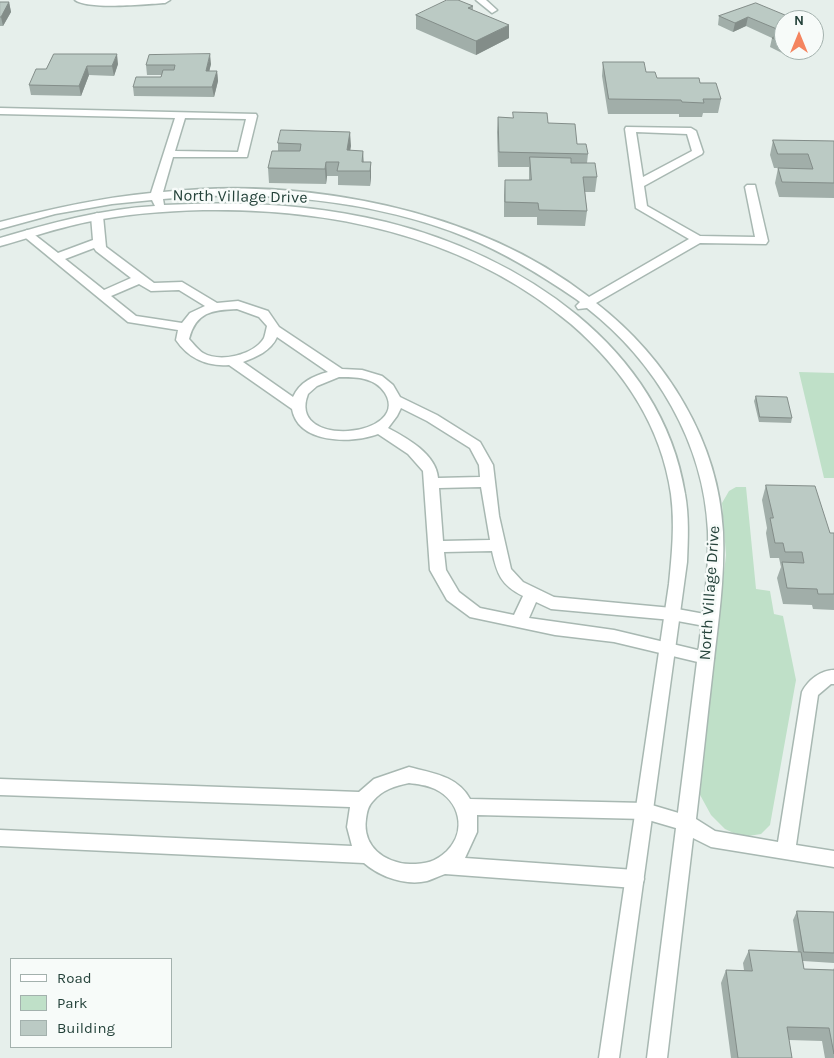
<!DOCTYPE html>
<html>
<head>
<meta charset="utf-8">
<style>
	body { margin:0 }
	#map { position:relative; width:834px; height:1058px; overflow:hidden; background:#e6efeb; font-family:Karla,sans-serif }
	canvas { display:block }
	.legend { position:absolute; left:10px; top:958px; width:162px; height:90px; box-sizing:border-box; background:#f7fbf9; border:1px solid #a3b1ad; margin:0; padding:6px 9px; list-style:none; font-size:15px; color:#24423a }
	.legend li { display:flex; align-items:center; gap:10px; height:25px }
	.legend b { width:25px; border:1px solid #a3b1ad }
	.north { position:absolute; left:774px; top:10px; width:50px; height:50px; box-sizing:border-box; background:#f7fbf9; border:1px solid #a3b1ad; border-radius:50%; rotate:0deg; font-size:14px; font-weight:700; line-height:20px; text-align:center; color:#24423a }
	.north::after { content:''; display:block; margin:auto; width:18px; height:22px; background:#f4845f; clip-path:polygon(50% 0,100% 100%,50% 72%,0 100%) }
</style>
</head>
<body>
<div id="map">
<canvas width="834" height="1058"></canvas>
<ul class="legend">
<li><b style="height:6px;background:#fff"></b>Road</li>
<li><b style="height:14px;background:#bfe0c8"></b>Park</li>
<li><b style="height:14px;background:#bbcac4"></b>Building</li>
</ul>
<div class="north">N</div>
</div>
<script>
const ctx = document.querySelector('canvas').getContext('2d');
ctx.lineJoin = 'round';
function fill(path, color) {
  ctx.fillStyle = color;
  ctx.fill(path, 'evenodd');
}
function trace(path, color, width, dash) {
  ctx.strokeStyle = color;
  ctx.lineWidth = width;
  ctx.lineCap = dash ? 'butt' : 'round';
  ctx.setLineDash(dash || []);
  ctx.stroke(path);
}
function drawText(font, color, halo, rows, align = 'center') {
  ctx.font = font + ' Karla,sans-serif';
  ctx.lineWidth = 5;
  ctx.setLineDash([]);
  ctx.textBaseline = 'middle';
  ctx.strokeStyle = halo;
  ctx.fillStyle = color;
  for (const [text, x, y, turn = 0] of rows) {
    ctx.save();
    ctx.translate(x, y);
    ctx.rotate((+turn || 0) * Math.PI / 180);
    ctx.textAlign = isNaN(turn) ? turn : align;
    if (halo) ctx.strokeText(text, 0, 0);
    ctx.fillText(text, 0, 0);
    ctx.restore();
  }
}
const green = new Path2D(`
	M 799,372 L 834,373 L 834,478 L 824,478 Z
	M 736,487 L 746,487 L 756,589 L 770,591 L 774,614 L 783,616 L 796,680 L 770,825 L 761,834 L 742,837 L 725,829 L 711,815 L 699,793 L 726,555 L 722,503 L 729,491 Z`);
const lane = new Path2D(`
	M 97,213 L 103,216 L 106,247 L 154,283 L 182,282 L 217,303 L 238,301 L 268,311 L 279,327 L 342,369 L 362,370 L 382,376 L 393,385 L 400,397 L 437,415 L 480,442 L 493,465 L 499,516 L 511,569 L 523,582 L 554,597 L 672,608 L 710,615 L 716,617 L 718,621 L 716,625 L 710,627 L 672,620 L 551,609 L 536,602 L 529,618 L 614,630 L 706,652 L 712,653 L 714,658 L 712,663 L 706,664 L 614,642 L 555,635 L 470,617 L 447,600 L 430,570 L 423,471 L 408,454 L 378,434 C 352,444 298,444 292,409 L 229,365 C 207,367 188,358 176,340 L 178,330 L 128,322 L 21,234 L 27,230 L 31,232 L 58,253 L 93,240 L 91,216 ZM 94,248 L 96,251 L 131,278 L 104,290 L 65,259 ZM 139,284 L 151,291 L 179,290 L 205,306 L 190,313 L 182,323 L 136,316 L 111,296 ZM 237,309 L 259,317 L 267,326 C 266,330 265,335 264,338 C 254,355 220,363 203,353 C 198,350 193,343 189,339 C 196,312 212,310 237,309 ZM 277,337 L 328,372 C 313,376 300,382 293,397 L 243,362 C 256,357 271,351 277,337 ZM 339,377 C 355,377 375,377 385,393 C 412,437 286,450 308,394 L 317,386 ZM 401,408 L 427,421 L 470,448 L 479,465 L 480,477 L 438,478 C 436,454 407,438 388,428 L 397,416 ZM 481,487 L 490,540 L 443,541 L 439,488 ZM 492,551 C 497,574 501,585 523,596 L 514,615 L 480,608 L 459,592 L 446,570 L 444,552 Z
	M 409,767 C 432,773 458,776 470,799 L 645,803 L 692,817 L 695,823 L 692,829 L 686,831 L 645,819 L 477,815 L 477,832 L 465,858 L 635,870 L 642,873 L 644,879 L 642,885 L 635,888 L 445,874 C 439,876 433,879 427,881 C 406,886 380,877 364,863 L 0,846 L 0,830 L 352,846 L 347,827 L 350,807 L 0,795 L 0,779 L 359,792 L 374,779 ZM 409,783 C 417,784 427,785 435,789 C 460,801 467,831 447,851 C 435,862 426,864 410,864 C 384,863 362,846 366,819 C 367,812 368,806 373,801 C 382,790 395,786 409,783 Z`);
const street = new Path2D(`
	M 75,0 L 170,0 L 165,3 C 147,4 88,10 75,0 Z
	M 476,0 L 486,0 L 497,10 L 492,13 Z
	M 0,108 L 256,114 L 257,116 L 247,157 L 173,157 L 163,192 C 304,177 475,208 589,297 L 689,239 L 636,208 L 625,129 L 626,127 L 691,128 L 696,131 L 703,152 L 702,154 L 644,186 L 647,206 L 700,236 L 755,237 L 745,187 L 747,185 L 755,185 L 768,241 L 766,244 L 700,243 L 596,303 C 667,358 719,442 723,532 C 725,578 718,623 713,668 C 707,719 702,769 696,819 L 715,831 L 778,842 L 802,692 C 808,680 821,670 834,670 L 834,684 L 831,684 L 818,695 L 796,845 L 834,851 L 834,867 L 711,847 L 693,838 L 667,1058 L 647,1058 L 702,622 C 706,592 709,562 708,531 C 704,443 656,362 587,308 L 578,309 L 576,306 L 580,302 L 576,299 C 541,275 505,253 466,237 C 374,200 261,189 163,199 L 164,205 C 238,201 313,204 386,222 C 520,255 662,347 685,494 C 689,516 688,539 687,562 L 619,1058 L 599,1058 L 669,584 C 672,554 675,524 671,494 C 661,425 623,369 571,324 C 467,237 336,208 203,210 C 164,211 124,214 87,222 C 57,228 29,238 0,246 L 0,238 C 51,223 102,209 155,206 L 152,200 L 112,204 L 55,214 L 0,229 L 0,222 C 50,209 99,198 151,193 L 175,118 L 0,114 ZM 185,118 L 246,119 L 238,152 L 175,151 ZM 636,132 L 687,134 L 692,151 L 643,177 Z`);
const wall = new Path2D(`
	M 0,2 L 9,2 L 11,12 L 3,26 L 0,26 Z
	M 756,3 L 784,20 L 784,50 L 796,50 L 786,55 L 770,47 L 772,38 L 746,26 L 733,32 L 718,25 L 719,16 Z
	M 473,6 L 473,10 L 509,38 L 476,55 L 416,29 L 416,15 Z
	M 54,54 L 118,64 L 114,76 L 89,75 L 81,96 L 31,95 L 29,85 L 46,69 Z
	M 603,62 L 646,72 L 657,78 L 700,83 L 721,99 L 718,113 L 703,113 L 702,117 L 679,117 L 679,114 L 608,114 L 602,76 Z
	M 211,64 L 209,71 L 217,71 L 218,81 L 214,97 L 134,96 L 133,87 L 161,77 L 162,75 L 147,75 L 146,65 Z
	M 513,112 L 548,123 L 577,144 L 588,154 L 587,163 L 597,177 L 595,192 L 585,192 L 587,211 L 585,226 L 537,225 L 537,217 L 504,217 L 504,195 L 505,180 L 529,180 L 529,167 L 498,167 L 497,132 L 498,117 L 513,118 Z
	M 350,132 L 350,151 L 363,151 L 364,162 L 371,162 L 371,177 L 370,186 L 338,185 L 338,176 L 327,176 L 326,184 L 269,183 L 268,168 L 278,151 L 278,143 Z
	M 773,140 L 834,141 L 834,198 L 779,197 L 775,183 L 778,168 L 774,168 L 770,155 Z
	M 756,396 L 792,418 L 791,423 L 759,422 L 754,401 Z
	M 766,485 L 830,533 L 834,533 L 834,610 L 813,609 L 812,605 L 783,604 L 777,578 L 781,567 L 779,558 L 770,558 L 766,533 L 767,528 L 762,500 Z
	M 797,911 L 834,912 L 834,963 L 803,961 L 804,969 L 833,970 L 834,968 L 834,1058 L 825,1058 L 822,1041 L 789,1040 L 792,1058 L 731,1058 L 721,983 L 726,970 L 744,970 L 743,963 L 749,950 L 798,952 L 793,920 Z`);
const shadedWall = new Path2D(`
	M 9,2 L 11,12 L 3,26 L 1,17 Z
	M 748,17 L 746,26 L 733,32 L 735,23 Z
	M 509,25 L 509,38 L 476,55 L 476,41 Z
	M 787,50 L 796,50 L 786,55 Z
	M 117,54 L 118,64 L 114,76 L 112,66 Z
	M 210,54 L 211,64 L 207,81 L 206,71 Z
	M 87,66 L 89,75 L 81,96 L 79,86 Z
	M 217,71 L 218,81 L 214,97 L 212,87 Z
	M 350,132 L 351,146 L 348,165 L 347,150 Z
	M 326,162 L 327,176 L 326,184 L 325,169 Z
	M 371,162 L 371,177 L 370,186 L 370,171 Z`);
const building = new Path2D(`
	M 447,0 L 458,0 L 473,6 L 468,8 L 509,25 L 476,41 L 416,15 Z
	M 0,2 L 9,2 L 1,17 L 0,17 Z
	M 756,3 L 797,20 L 784,20 L 784,43 L 772,38 L 784,32 L 748,17 L 735,23 L 719,16 Z
	M 54,54 L 117,54 L 112,66 L 87,66 L 79,86 L 29,85 L 36,69 L 46,69 Z
	M 210,54 L 206,71 L 217,71 L 212,87 L 133,87 L 136,77 L 161,77 L 163,70 L 174,70 L 175,65 L 146,65 L 149,55 Z
	M 603,62 L 644,62 L 646,72 L 655,72 L 657,78 L 699,78 L 700,83 L 716,83 L 721,99 L 703,99 L 704,103 L 682,102 L 681,100 L 609,99 Z
	M 513,112 L 547,113 L 548,123 L 575,124 L 577,144 L 586,144 L 588,154 L 499,152 L 498,117 L 513,118 Z
	M 281,130 L 350,132 L 347,150 L 363,151 L 362,162 L 371,162 L 370,171 L 337,171 L 339,162 L 326,162 L 325,169 L 268,168 L 272,151 L 300,151 L 301,144 L 278,143 Z
	M 773,140 L 834,141 L 834,183 L 782,182 L 778,168 L 813,169 L 808,154 L 778,154 Z
	M 530,157 L 571,158 L 571,163 L 595,163 L 597,177 L 583,177 L 587,211 L 539,210 L 538,203 L 505,202 L 505,180 L 531,180 Z
	M 756,396 L 787,397 L 792,418 L 760,417 Z
	M 766,485 L 815,486 L 830,533 L 834,533 L 834,594 L 818,594 L 817,589 L 787,588 L 782,562 L 804,563 L 802,552 L 785,552 L 783,543 L 775,543 L 770,518 L 773,518 Z
	M 797,911 L 834,912 L 834,953 L 804,952 Z
	M 749,950 L 801,952 L 804,969 L 834,970 L 834,1054 L 829,1028 L 787,1027 L 792,1058 L 738,1058 L 726,970 L 752,971 Z`);
const streetNames = [
	["North Village Drive",240,197,1],
	["North Village Drive",710,593,-86]
];
fill(green, '#bfe0c8');
trace(lane, '#a8b8b2', 3);
trace(street, '#a8b8b2', 3);
fill(lane, '#fff');
fill(street, '#fff');
fill(wall, '#a1aea9');
fill(shadedWall, '#838d89');
fill(building, '#bbcac4');
trace(building, '#838d89', 1);
drawText('16px', '#24423a', '#f7fbf9', streetNames);
</script>
</body>
</html>
